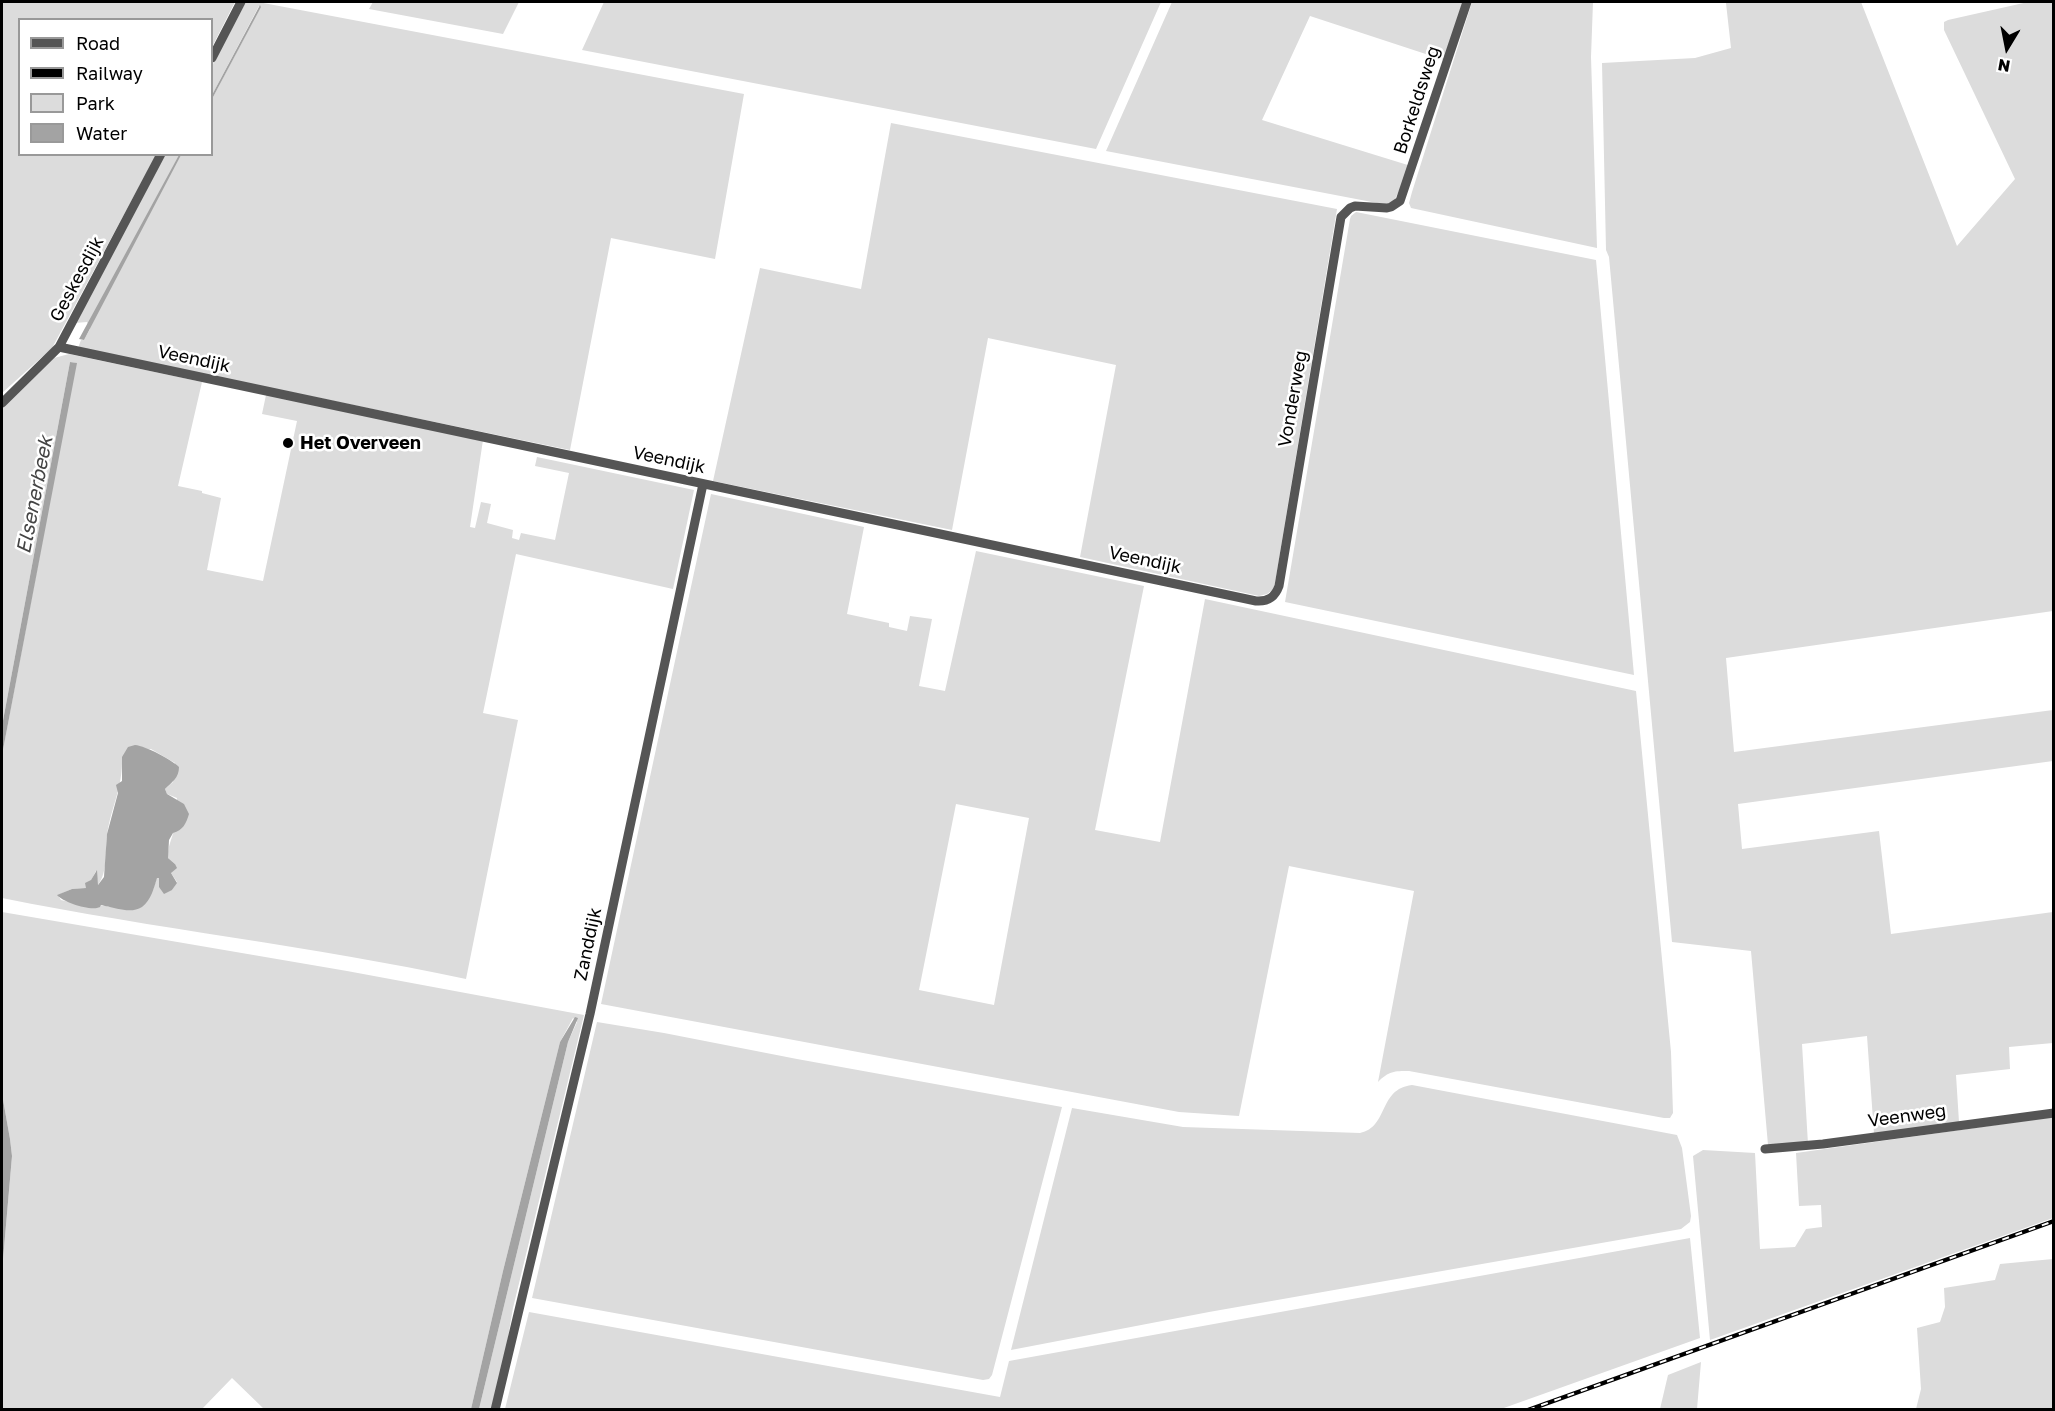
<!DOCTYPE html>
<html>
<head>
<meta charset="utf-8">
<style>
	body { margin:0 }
	#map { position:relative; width:2055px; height:1411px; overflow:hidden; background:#fff; font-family:"Golos Text",sans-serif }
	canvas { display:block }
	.frame { position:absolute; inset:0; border:3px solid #000; pointer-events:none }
	.legend { position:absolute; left:18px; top:18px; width:195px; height:138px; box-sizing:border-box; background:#fff; border:2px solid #999; margin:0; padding:8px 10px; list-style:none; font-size:18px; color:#000 }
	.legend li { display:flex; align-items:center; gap:12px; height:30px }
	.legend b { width:30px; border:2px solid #999 }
	.north { position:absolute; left:1977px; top:18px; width:60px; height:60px; -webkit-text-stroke:4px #fff; paint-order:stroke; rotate:190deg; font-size:16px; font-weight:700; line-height:24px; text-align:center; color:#000 }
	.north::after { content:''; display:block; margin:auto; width:21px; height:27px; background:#000; clip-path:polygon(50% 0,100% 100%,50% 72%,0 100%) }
</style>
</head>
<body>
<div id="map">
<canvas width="2055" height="1411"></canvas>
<div class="frame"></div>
<ul class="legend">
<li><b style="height:8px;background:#555"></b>Road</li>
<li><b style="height:8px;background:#000"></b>Railway</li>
<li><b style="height:16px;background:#dcdcdc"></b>Park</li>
<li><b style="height:16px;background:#a3a3a3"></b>Water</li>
</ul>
<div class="north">N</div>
</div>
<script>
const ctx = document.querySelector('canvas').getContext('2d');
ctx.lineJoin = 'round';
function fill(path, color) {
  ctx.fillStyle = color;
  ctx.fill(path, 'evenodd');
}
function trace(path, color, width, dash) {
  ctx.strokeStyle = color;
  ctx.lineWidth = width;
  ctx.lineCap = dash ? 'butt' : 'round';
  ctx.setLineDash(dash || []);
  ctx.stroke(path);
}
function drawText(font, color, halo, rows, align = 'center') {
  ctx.font = font + ' "Golos Text",sans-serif';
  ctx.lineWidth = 5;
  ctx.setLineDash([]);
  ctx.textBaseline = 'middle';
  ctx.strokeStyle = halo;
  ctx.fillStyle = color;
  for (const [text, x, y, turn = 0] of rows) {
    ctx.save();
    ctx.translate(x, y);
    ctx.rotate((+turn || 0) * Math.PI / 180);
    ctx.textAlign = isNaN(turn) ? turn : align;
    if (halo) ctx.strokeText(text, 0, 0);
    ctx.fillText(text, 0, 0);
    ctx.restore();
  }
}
const green = new Path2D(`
	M 2,2 L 235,2 L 212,47 L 212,20 L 20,20 L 20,154 L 156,155 L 52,348 L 2,393 Z
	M 246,2 L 258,2 L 744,94 L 715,259 L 611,238 L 570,450 L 78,348 L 81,340 L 84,340 L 90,329 L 87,322 L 75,323 L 165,155 L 212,154 L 212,99 L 261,6 L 259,6 L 212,95 L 212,66 Z
	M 373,2 L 519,2 L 503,34 L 369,9 Z
	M 604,2 L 1161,2 L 1096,149 L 582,50 Z
	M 1172,2 L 1463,2 L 1444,60 L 1310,16 L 1262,120 L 1411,166 L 1394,201 L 1389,204 L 1377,203 L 1106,151 Z
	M 1472,2 L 1593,2 L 1591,57 L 1597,248 L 1411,208 L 1409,203 L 1412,192 Z
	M 1715,2 L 1861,2 L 1957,246 L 2015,179 L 1944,30 L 1944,22 L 1948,20 L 2028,2 L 2053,2 L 2053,611 L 1726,658 L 1734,752 L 2053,710 L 2053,761 L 1738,804 L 1742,849 L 1879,831 L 1891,934 L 2053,912 L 2053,1043 L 2009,1047 L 2010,1069 L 1956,1075 L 1959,1122 L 1874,1134 L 1867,1036 L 1802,1044 L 1808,1144 L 1768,1145 L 1751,951 L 1672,942 L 1609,257 L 1606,250 L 1602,63 L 1695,58 L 1731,48 L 1726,3 L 1716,3 Z
	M 891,123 L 1337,209 L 1274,589 L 1267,594 L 1259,596 L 1080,557 L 1116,365 L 988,338 L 952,530 L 713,481 L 760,268 L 861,289 Z
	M 1356,212 L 1596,260 L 1634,675 L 1285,602 L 1350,219 L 1351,216 Z
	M 69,354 L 202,382 L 178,486 L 202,491 L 202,493 L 221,498 L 207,570 L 263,581 L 297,421 L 262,414 L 266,395 L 483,440 L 470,527 L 475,528 L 481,502 L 491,504 L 487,523 L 513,530 L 512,538 L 519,540 L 521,533 L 555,540 L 569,473 L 535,466 L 537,457 L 694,490 L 673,589 L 516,554 L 483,713 L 518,720 L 466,979 C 312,946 156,929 2,898 L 2,755 L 76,363 L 70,362 L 2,726 L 2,408 L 54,358 ZM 151,749 L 175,763 L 173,782 L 165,789 L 167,794 L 177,798 C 176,809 175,819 174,829 C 172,840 167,847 168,858 L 175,864 L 171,873 L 177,882 L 172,890 L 159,887 L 159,878 L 157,877 L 153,890 L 109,907 L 104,905 L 96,908 L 61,900 L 58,895 L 72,889 L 87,888 L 96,871 L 98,885 C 108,871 105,852 107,835 C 111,807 123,788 122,757 Z
	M 711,494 L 864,527 L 847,614 L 889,623 L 889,627 L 907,631 L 910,616 L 932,619 L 919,686 L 945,691 L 976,551 L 1144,586 L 1095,830 L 1160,842 L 1205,599 L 1636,691 L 1671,1052 L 1673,1113 L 1670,1118 L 1664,1118 L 1409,1071 C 1394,1071 1389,1071 1378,1082 L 1414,891 L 1289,866 L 1239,1116 L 1179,1112 L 601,1004 ZM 956,804 L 1029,818 L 994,1005 L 919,990 Z
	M 2,912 L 347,971 L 584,1015 L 513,1308 L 506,1349 L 491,1409 L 479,1409 L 568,1042 L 577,1022 L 573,1018 L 560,1042 L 503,1271 L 471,1409 L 264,1409 L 232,1378 L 202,1409 L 2,1409 L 2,1271 L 12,1156 L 10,1139 L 2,1094 Z
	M 597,1022 L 664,1033 L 797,1059 L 1062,1107 L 992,1375 L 989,1379 L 983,1380 L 532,1298 Z
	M 1412,1085 L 1677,1135 L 1682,1148 L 1691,1216 L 1690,1222 L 1681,1229 L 1209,1312 L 1011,1350 L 1072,1108 L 1183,1127 L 1360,1133 C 1389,1127 1378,1089 1412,1085 Z
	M 2053,1117 L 2053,1218 L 1710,1340 L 1693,1156 L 1703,1150 L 1755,1153 L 1760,1249 L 1795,1247 L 1806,1229 L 1822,1227 L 1821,1205 L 1799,1206 L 1796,1153 Z
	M 1690,1238 L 1700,1338 L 1501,1409 L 505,1409 L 529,1312 L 1000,1397 L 1009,1361 Z
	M 2053,1259 L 2053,1409 L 1916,1409 L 1921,1389 L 1917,1328 L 1940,1322 L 1945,1307 L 1944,1288 L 1995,1280 L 2000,1264 Z
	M 1701,1362 L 1697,1409 L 1660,1409 L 1668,1375 Z`);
const water = new Path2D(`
	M 260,5 L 261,7 L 212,99 L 212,95 Z
	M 179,155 L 181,155 L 84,340 L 79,339 Z
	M 70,362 L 77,363 L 2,755 L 2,726 Z
	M 135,745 C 146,746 172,760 179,767 C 179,778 172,782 165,789 L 167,794 L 184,804 L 189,814 C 186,824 183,830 173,833 L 169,840 L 168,858 L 175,864 L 177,868 L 171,873 L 177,883 L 172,890 L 164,894 L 159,887 L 159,878 L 157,878 C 154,888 151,900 142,907 C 131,914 117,908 105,906 C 97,904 104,907 97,908 C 87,910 63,902 57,895 L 72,889 L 86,888 L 85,883 L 91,880 L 97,870 L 98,885 L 104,877 L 107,834 L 118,793 L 116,785 L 122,781 L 122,757 L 128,747 Z
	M 575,1017 L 578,1018 L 568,1042 L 479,1409 L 471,1409 L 503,1271 L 560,1042 Z
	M 2,1094 L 10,1139 L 12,1156 L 2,1271 Z`);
const street = new Path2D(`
	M 212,58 L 241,2
	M 59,347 L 1256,601 C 1268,602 1275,597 1279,586 L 1341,217 L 1350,208 L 1355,206 L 1387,208 L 1391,207 L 1400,201 L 1467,2
	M 2,403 L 59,347 L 161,154
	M 1765,1149 L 1823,1144 L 2054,1113
	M 495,1410 L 590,1014 L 703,484`);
const rail = new Path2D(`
	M 1528,1410 L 2054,1221`);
const markers = [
	[288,443,6,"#000"]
];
const streetNames = [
	["Borkeldsweg",1417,100,-72],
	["Geskesdijk",77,279,-62],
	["Veendijk",194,359,12],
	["Vonderweg",1293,399,-80],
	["Veendijk",669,460,12],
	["Veendijk",1145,560,12],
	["Zanddijk",588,944,-78],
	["Veenweg",1907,1116,-8]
];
const poiNames = [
	["Het Overveen",300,443]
];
const waterNames = [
	["Elsenerbeek",35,495,-79]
];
fill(green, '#dcdcdc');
fill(water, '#a3a3a3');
trace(street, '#555', 9);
trace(rail, '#000', 4.5);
trace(rail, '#fff', 2, [7]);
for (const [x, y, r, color] of markers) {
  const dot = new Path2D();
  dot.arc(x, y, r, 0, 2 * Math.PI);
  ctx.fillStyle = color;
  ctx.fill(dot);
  trace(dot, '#fff', 2);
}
drawText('18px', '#000', '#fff', streetNames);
drawText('bold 18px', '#000', '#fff', poiNames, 'left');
drawText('italic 20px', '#444', '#fff', waterNames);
</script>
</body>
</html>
